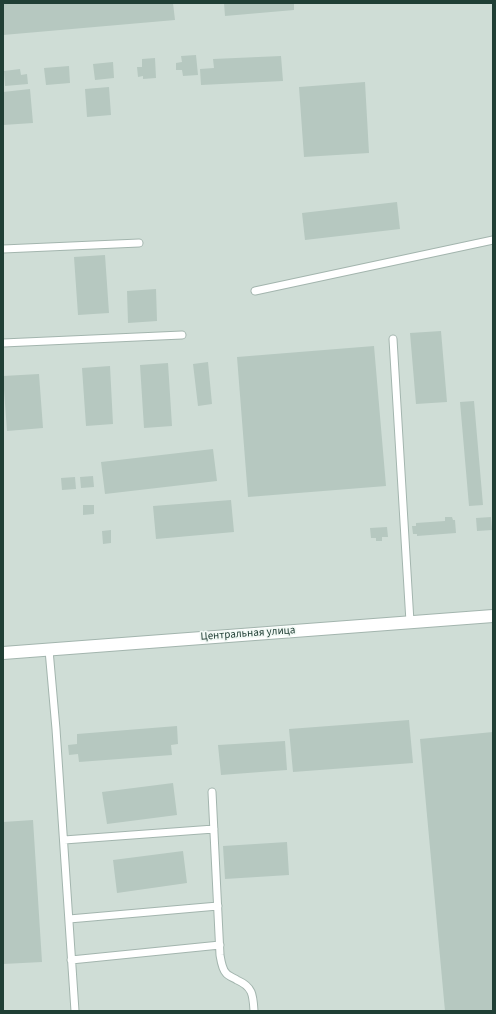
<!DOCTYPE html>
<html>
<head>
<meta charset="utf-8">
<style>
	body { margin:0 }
	#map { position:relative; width:496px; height:1014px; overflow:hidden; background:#e1ede7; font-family:"Source Sans 3",sans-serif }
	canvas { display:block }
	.frame { position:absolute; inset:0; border:4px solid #203f35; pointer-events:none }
</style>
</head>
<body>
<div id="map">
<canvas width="496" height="1014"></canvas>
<div class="frame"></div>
</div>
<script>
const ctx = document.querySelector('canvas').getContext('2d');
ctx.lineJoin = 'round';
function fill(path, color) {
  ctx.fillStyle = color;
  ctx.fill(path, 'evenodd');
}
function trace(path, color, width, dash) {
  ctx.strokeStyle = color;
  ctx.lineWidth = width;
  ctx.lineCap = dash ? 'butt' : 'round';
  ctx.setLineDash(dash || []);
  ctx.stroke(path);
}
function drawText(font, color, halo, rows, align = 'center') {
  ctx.font = font + ' "Source Sans 3",sans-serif';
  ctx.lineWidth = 3.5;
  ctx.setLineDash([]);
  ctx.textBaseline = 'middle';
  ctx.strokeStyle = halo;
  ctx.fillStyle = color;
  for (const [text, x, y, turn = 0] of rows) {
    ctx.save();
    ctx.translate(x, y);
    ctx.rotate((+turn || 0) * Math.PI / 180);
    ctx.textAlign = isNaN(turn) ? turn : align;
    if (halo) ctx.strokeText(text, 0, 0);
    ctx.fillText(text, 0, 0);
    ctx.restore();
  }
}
const built = new Path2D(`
	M 3,3 L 493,3 L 493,1011 L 3,1011 Z`);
const building = new Path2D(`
	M 3,3 L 173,3 L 175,20 L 3,35 Z
	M 224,3 L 294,3 L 294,10 L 225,16 Z
	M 196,55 L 198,75 L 183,76 L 182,70 L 176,70 L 176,63 L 182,62 L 181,56 Z
	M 281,56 L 283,81 L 201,85 L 200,69 L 214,68 L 213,59 Z
	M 155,58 L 156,78 L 143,79 L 143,76 L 138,77 L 137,67 L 142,67 L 142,59 Z
	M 113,62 L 114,78 L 95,80 L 93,64 Z
	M 69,66 L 70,83 L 46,85 L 44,68 Z
	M 20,69 L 21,75 L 27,74 L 28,84 L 5,86 L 4,71 Z
	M 365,82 L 369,153 L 304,157 L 299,87 Z
	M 109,87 L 111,115 L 87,117 L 85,89 Z
	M 30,89 L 33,123 L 3,125 L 3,92 Z
	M 397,202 L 400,229 L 305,240 L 302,213 Z
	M 105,255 L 109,313 L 78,315 L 74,257 Z
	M 156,289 L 157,321 L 128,323 L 127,291 Z
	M 441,331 L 447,402 L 416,404 L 410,333 Z
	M 374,346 L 386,486 L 248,497 L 237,357 Z
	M 208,362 L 212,404 L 198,406 L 193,364 Z
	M 168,363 L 172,426 L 144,428 L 140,365 Z
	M 110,366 L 113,424 L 86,426 L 82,368 Z
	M 39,374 L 43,428 L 7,431 L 3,376 Z
	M 474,401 L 483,505 L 469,506 L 460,402 Z
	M 213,449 L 217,481 L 105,494 L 101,462 Z
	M 93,476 L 94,487 L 81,488 L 80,477 Z
	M 75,477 L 76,489 L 62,490 L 61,478 Z
	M 231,500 L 234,532 L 156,539 L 153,506 Z
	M 83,505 L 94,505 L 94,514 L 83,515 Z
	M 445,517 L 452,517 L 453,520 L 455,520 L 456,533 L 417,536 L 417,534 L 413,534 L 412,526 L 416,526 L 416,523 L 445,521 Z
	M 491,517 L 492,530 L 477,531 L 476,518 Z
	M 387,527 L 388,537 L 382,537 L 382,541 L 376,541 L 376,538 L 371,538 L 370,528 Z
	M 111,530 L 111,543 L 103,544 L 102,531 Z
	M 409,720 L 413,763 L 293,772 L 289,729 Z
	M 177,726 L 178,744 L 171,745 L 172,755 L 79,762 L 78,754 L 69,755 L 68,745 L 77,744 L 77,734 Z
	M 493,732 L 493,1011 L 445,1011 L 420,739 Z
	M 285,741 L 287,770 L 221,775 L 218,745 Z
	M 173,783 L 177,815 L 107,824 L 102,792 Z
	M 33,820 L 42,962 L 3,964 L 3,822 Z
	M 287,842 L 289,875 L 225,879 L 223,846 Z
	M 183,851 L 187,883 L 117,893 L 113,860 Z`);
const service = new Path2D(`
	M 3,249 L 139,243
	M 255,291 L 493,240
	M 393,339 L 410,622
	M 3,343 L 182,335
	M 49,650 L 56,729 L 75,1011
	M 212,792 L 220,955 C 221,961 222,969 226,973 C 228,976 234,978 237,980 C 253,987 253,995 254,1011
	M 64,840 L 214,829
	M 69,919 L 218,906
	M 71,960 L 220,945`);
const tertiary = new Path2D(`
	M 3,653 L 493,616`);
const streetNames = [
	["Центральная улица",248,634,-4]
];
fill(built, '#cfddd6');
fill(building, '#b6c8c0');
trace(service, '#a3b5ae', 9);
trace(tertiary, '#a3b5ae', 14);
trace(service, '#fff', 7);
trace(tertiary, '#fff', 12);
drawText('11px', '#203f35', '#f2f9f5', streetNames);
</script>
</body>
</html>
